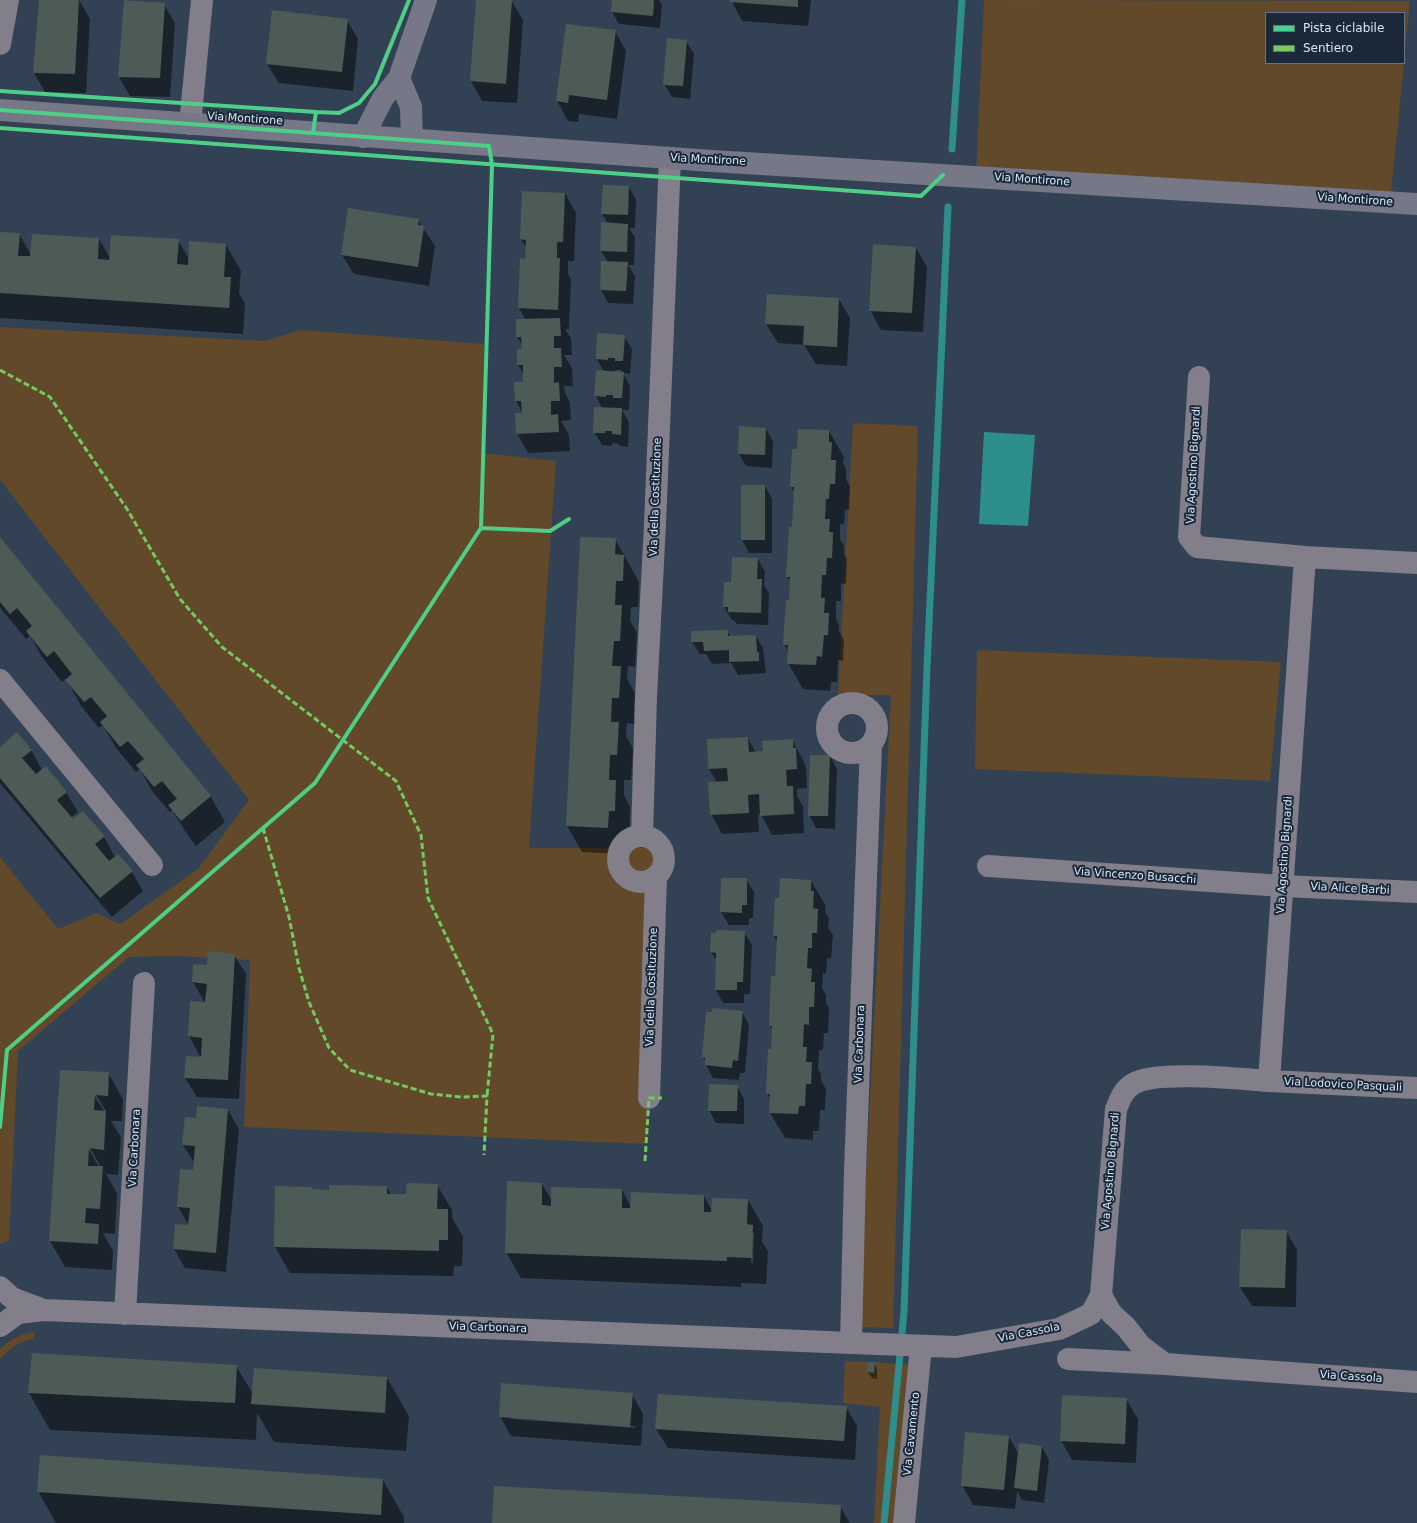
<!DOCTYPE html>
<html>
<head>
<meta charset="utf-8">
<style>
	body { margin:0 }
	#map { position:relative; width:1417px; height:1523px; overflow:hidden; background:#324254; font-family:"DejaVu Sans",sans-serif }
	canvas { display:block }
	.legend { position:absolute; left:1265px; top:12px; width:140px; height:52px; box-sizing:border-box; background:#1a2837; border:1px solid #657486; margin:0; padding:5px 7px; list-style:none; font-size:12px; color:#d5e7fc }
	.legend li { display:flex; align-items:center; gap:8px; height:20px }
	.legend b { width:20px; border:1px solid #657486 }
</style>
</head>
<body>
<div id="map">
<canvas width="1417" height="1523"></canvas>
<ul class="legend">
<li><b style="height:5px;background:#4dcf88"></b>Pista ciclabile</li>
<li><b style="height:5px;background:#71cb61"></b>Sentiero</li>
</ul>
</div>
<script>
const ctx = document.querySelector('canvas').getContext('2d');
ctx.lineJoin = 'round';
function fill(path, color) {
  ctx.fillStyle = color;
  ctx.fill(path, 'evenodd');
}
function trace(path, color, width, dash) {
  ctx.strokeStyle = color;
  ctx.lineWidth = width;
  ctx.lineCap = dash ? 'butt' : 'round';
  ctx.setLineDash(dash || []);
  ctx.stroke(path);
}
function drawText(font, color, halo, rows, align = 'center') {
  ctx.font = font + ' "DejaVu Sans",sans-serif';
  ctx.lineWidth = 4;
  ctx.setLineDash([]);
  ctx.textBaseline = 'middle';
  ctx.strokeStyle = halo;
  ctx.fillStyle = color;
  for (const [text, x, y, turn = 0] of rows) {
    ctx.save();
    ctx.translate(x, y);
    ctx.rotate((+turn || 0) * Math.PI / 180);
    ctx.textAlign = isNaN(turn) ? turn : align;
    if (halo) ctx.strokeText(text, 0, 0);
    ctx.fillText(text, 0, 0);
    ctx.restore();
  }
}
const green = new Path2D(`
	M 984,0 L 1410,1 L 1404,60 L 1404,13 L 1266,13 L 1266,63 L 1404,63 L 1390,203 L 976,177 Z
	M 0,327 L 265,341 L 300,330 L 484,344 L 482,453 L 556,461 L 529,848 L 656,848 L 651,972 L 647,1144 L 244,1127 L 250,960 L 178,956 L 129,957 L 18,1051 L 9,1241 L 0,1244 L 0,857 L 58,929 L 96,913 L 120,924 L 198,869 L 249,800 L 0,480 Z
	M 853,423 L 918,426 L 893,1328 L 858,1327 L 891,695 L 838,695 Z
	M 977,650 L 1281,662 L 1270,781 L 975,769 Z
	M 35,1332 L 34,1339 C 20,1341 10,1349 0,1359 L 0,1349 C 10,1339 21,1334 35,1332 Z
	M 845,1361 L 868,1362 L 868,1373 L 874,1373 L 875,1362 L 910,1365 L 895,1523 L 874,1523 L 880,1407 L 843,1403 Z`);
const water = new Path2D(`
	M 984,432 L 1035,435 L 1028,526 L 979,524 Z`);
const shadow = new Path2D(`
	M 40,0 L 79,0 L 90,19 L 86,93 L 45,92 L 34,73 Z
	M 125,0 L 164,4 L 175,23 L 170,97 L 130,96 L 119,77 Z
	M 477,0 L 511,0 L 523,20 L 517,103 L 482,101 L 471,81 Z
	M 613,0 L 659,0 L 662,5 L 660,28 L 619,24 L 612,12 Z
	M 731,0 L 811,0 L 808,26 L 742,21 Z
	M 347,20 L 358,39 L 353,91 L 279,83 L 267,64 Z
	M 615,31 L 626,51 L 617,119 L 579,114 L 578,122 L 568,121 L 557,101 Z
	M 686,41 L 694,54 L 690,99 L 672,97 L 664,84 Z
	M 629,187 L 636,200 L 635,228 L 629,228 L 635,237 L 634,265 L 628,265 L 635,276 L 633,304 L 608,303 L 601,290 L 608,262 L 601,251 L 602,223 L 608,224 L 602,214 Z
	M 565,193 L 576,213 L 574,261 L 568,261 L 568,274 L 571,279 L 569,329 L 565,329 L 571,338 L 572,355 L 564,355 L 572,368 L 573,386 L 564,386 L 565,393 L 570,403 L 571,420 L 561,421 L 569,435 L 570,451 L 528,453 L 517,433 L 523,414 L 516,401 L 524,383 L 524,375 L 518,365 L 523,346 L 517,337 L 526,320 L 519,308 L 527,249 L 521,239 Z
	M 418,220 L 435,246 L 429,286 L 354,274 L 342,255 Z
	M 0,233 L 19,234 L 31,255 L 99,239 L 110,258 L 178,240 L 189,259 L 226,245 L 241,271 L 239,293 L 245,304 L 243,334 L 0,318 Z
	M 916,248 L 927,267 L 923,332 L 881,330 L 870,310 Z
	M 839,299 L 850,318 L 847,366 L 816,364 L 804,345 L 778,343 L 766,324 Z
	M 598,334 L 624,336 L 632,349 L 630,374 L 623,373 L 630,386 L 629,410 L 622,410 L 629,422 L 628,447 L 620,446 L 618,444 L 612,443 L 612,446 L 602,445 L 594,432 L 602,408 L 596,396 L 597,371 L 604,372 L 597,359 ZM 615,370 L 621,370 L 623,373 L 615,372 Z
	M 766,429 L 773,441 L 772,468 L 746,466 L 739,454 Z
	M 829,431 L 844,457 L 843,463 L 846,469 L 846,479 L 850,487 L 849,510 L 845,509 L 844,524 L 840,524 L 840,539 L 844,546 L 844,554 L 847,559 L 846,584 L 841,583 L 841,601 L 836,601 L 836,619 L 839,625 L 839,631 L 844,640 L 843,661 L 838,660 L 837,682 L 831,682 L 830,691 L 803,689 L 788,663 L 788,651 L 784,644 L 790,601 L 791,582 L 787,577 L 793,528 L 795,493 L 791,487 L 798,450 Z
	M 765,486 L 772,499 L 772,553 L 749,553 L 742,540 Z
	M 580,538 L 615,539 L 639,582 L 638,607 L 631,607 L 630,621 L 637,632 L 635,667 L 628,666 L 627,679 L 635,693 L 634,724 L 627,723 L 626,736 L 633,748 L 631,780 L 624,780 L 624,795 L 630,807 L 629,837 L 623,837 L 623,854 L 582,852 L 567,826 Z
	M 0,539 L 211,797 L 225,822 L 196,846 L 185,831 L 172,810 L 170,812 L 152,791 L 140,769 L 136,772 L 116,748 L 103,725 L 99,728 L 81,706 L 66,679 L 62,682 L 42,657 L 30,636 L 26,639 L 2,610 L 0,607 Z
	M 758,559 L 765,572 L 764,586 L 769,593 L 768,625 L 737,624 L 734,620 L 732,620 L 724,607 L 732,583 Z
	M 727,631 L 731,637 L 756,636 L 763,648 L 766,673 L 738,675 L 731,663 L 712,664 L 706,654 L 700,654 L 692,642 Z
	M 748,738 L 756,753 L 764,752 L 792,740 L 803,760 L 806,768 L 807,788 L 797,789 L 797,796 L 803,806 L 804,833 L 772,835 L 761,814 L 758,814 L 759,832 L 722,834 L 711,814 L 717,782 L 709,769 Z
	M 0,748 L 31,750 L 42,770 L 66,792 L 78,812 L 70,818 L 104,837 L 115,857 L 132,872 L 143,891 L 112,917 L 0,783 Z
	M 830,756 L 837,769 L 835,829 L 816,828 L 809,815 Z
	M 722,879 L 746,879 L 754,892 L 753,918 L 749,918 L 749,925 L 729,925 L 721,912 Z
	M 811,881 L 826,906 L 825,912 L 829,918 L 828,928 L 833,935 L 831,959 L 827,958 L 826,974 L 823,973 L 822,988 L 826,995 L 826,1003 L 829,1008 L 828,1033 L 824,1033 L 823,1050 L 819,1050 L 818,1069 L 821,1074 L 821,1080 L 826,1089 L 825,1110 L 820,1110 L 819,1131 L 813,1131 L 813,1140 L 785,1138 L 770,1113 L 771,1100 L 767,1093 L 772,1050 L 773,1031 L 770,1026 L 776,977 L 777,942 L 774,936 L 780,899 Z
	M 744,932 L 752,945 L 750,994 L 744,994 L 744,1003 L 723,1003 L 716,990 L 717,961 L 711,952 Z
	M 234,955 L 246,974 L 239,1099 L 197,1097 L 185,1078 L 202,1058 L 202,1056 L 200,1056 L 189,1036 L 191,1002 L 205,1003 L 193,982 Z
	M 742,1012 L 749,1025 L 745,1073 L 740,1073 L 739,1080 L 713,1078 L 706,1065 L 706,1062 L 703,1057 Z
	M 61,1071 L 108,1073 L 123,1099 L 122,1121 L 111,1121 L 121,1137 L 118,1175 L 106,1174 L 117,1193 L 115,1234 L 103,1233 L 113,1251 L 112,1270 L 65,1267 L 50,1241 ZM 95,1093 L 106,1111 L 104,1111 L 93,1094 ZM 88,1144 L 101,1167 L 99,1167 L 86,1145 Z
	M 737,1086 L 744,1099 L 744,1124 L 716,1123 L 709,1110 Z
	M 228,1110 L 239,1129 L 226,1272 L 185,1268 L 174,1249 L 189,1226 L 178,1207 L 194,1171 L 195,1164 L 183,1145 L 197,1119 Z
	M 542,1184 L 552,1201 L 622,1190 L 631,1207 L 704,1196 L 712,1211 L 748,1200 L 763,1226 L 762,1242 L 768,1251 L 766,1284 L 741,1283 L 741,1287 L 521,1278 L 506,1252 ZM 752,1232 L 754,1234 L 753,1263 L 751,1263 Z
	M 437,1185 L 452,1210 L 452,1218 L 463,1236 L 462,1266 L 454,1266 L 453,1276 L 290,1273 L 275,1247 L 312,1188 L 313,1190 L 330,1191 L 387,1187 L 391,1195 L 407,1195 Z
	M 1286,1231 L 1297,1250 L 1296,1307 L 1252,1306 L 1240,1287 Z
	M 869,1363 L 874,1363 L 877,1369 L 877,1379 L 872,1378 L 868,1372 Z
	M 236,1366 L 253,1394 L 387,1378 L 409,1416 L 406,1451 L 274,1442 L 257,1413 L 256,1440 L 50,1430 L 29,1393 Z
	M 632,1394 L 643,1414 L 641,1446 L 511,1436 L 500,1416 ZM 511,1417 L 635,1426 L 635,1428 L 511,1419 Z
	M 1126,1399 L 1138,1419 L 1136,1463 L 1072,1460 L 1061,1440 Z
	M 846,1407 L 857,1426 L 855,1460 L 668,1448 L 656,1429 Z
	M 1009,1437 L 1019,1455 L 1042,1447 L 1049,1460 L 1044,1503 L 1022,1500 L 1017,1491 L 1015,1509 L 973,1505 L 962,1485 Z
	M 383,1480 L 404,1517 L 404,1523 L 56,1523 L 38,1491 Z
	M 840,1506 L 850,1523 L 493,1523 Z`);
const stream = new Path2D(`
	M 952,149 L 962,0
	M 884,1523 L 904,1312 L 927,667 L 948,207`);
const building = new Path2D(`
	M 39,0 L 79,0 L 75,74 L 33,73 Z
	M 124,0 L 165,3 L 160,78 L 118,77 Z
	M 476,0 L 512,0 L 506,84 L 470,81 Z
	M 612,0 L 654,0 L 653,16 L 611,12 Z
	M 730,0 L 798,0 L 798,7 L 730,2 Z
	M 272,10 L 348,19 L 342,72 L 266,64 Z
	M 566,24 L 616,30 L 607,100 L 569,95 L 568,103 L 556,101 Z
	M 667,38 L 687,40 L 683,86 L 663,85 Z
	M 603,185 L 629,186 L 628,215 L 601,214 Z
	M 522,191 L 565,193 L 563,242 L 557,242 L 557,258 L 560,258 L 558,310 L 518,308 L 520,258 L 525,259 L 526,240 L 520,239 Z
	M 348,208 L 419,219 L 418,225 L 424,226 L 418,267 L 341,255 Z
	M 601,222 L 628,224 L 627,252 L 600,251 Z
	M 0,232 L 20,233 L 18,256 L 30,256 L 32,234 L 99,238 L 98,259 L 109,260 L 111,235 L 179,239 L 177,264 L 188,265 L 189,241 L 226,244 L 224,277 L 231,277 L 229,308 L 0,293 Z
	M 873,244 L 916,247 L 912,313 L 869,311 Z
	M 601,261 L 628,262 L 626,291 L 600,290 Z
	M 767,294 L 839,298 L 837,347 L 803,345 L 804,326 L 765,324 Z
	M 560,318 L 561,336 L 554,336 L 554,348 L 561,348 L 562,367 L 554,367 L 554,383 L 559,382 L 560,401 L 551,401 L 551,415 L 558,414 L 559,432 L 516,434 L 515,413 L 522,413 L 521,401 L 515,401 L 514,382 L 523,382 L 523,365 L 517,365 L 517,349 L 522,349 L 521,337 L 516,337 L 516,319 Z
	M 597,333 L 625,335 L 623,361 L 615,361 L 615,358 L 608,358 L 608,360 L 596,359 Z
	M 596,370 L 624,372 L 622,398 L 613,398 L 613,395 L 606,395 L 606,397 L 594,396 Z
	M 594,407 L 622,408 L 621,435 L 612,434 L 612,431 L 605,431 L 605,433 L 593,433 Z
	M 739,426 L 766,428 L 765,455 L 738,454 Z
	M 798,429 L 829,430 L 829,442 L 832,442 L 831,460 L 836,460 L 835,484 L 830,484 L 829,499 L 826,499 L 825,519 L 830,519 L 829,532 L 833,532 L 832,558 L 827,558 L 826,575 L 822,575 L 821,598 L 825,598 L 824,613 L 829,613 L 828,635 L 824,635 L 822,657 L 817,656 L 816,665 L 787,664 L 788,645 L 783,645 L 786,600 L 789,600 L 790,577 L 786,577 L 789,527 L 792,527 L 794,487 L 790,487 L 792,449 L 797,449 Z
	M 741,485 L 765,485 L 765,540 L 741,540 Z
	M 0,537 L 211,796 L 181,821 L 168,805 L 177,799 L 162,781 L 154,787 L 136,765 L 144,759 L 128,741 L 120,747 L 100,722 L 107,716 L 91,697 L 84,702 L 65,680 L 72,674 L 54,651 L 47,657 L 26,631 L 32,626 L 17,608 L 10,614 L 0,602 Z
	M 580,537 L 616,538 L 615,554 L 624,555 L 623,581 L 616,581 L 615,605 L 622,605 L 620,641 L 614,641 L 612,666 L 621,666 L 619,698 L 612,698 L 611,722 L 619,722 L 617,755 L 610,755 L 609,780 L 616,780 L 615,811 L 609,811 L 608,828 L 566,826 Z
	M 732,557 L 758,558 L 757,579 L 762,579 L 761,613 L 728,612 L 728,607 L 723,607 L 724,582 L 731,582 Z
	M 728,630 L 728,636 L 756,635 L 757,652 L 759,652 L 759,661 L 729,662 L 729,650 L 704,651 L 703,642 L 691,642 L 691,631 Z
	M 17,732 L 32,750 L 22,758 L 36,774 L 46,766 L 67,792 L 57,800 L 73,819 L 83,811 L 105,836 L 95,844 L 109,861 L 118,854 L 133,871 L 100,898 L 0,778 L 0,747 Z
	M 748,737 L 749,752 L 763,751 L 762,741 L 793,739 L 793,748 L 796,748 L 797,769 L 786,770 L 787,786 L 793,786 L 794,814 L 760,816 L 759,794 L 748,795 L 749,813 L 710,815 L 708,782 L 728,781 L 727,768 L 708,769 L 707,739 Z
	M 810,755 L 830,755 L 828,816 L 808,816 Z
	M 721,878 L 747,878 L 747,905 L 742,905 L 742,913 L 720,912 Z
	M 780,878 L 811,880 L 811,891 L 814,891 L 813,908 L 818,909 L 817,933 L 812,933 L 812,948 L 808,948 L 807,968 L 812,969 L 811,982 L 815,982 L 814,1007 L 809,1007 L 809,1025 L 804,1024 L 803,1047 L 807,1047 L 806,1062 L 812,1062 L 811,1084 L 806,1084 L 805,1106 L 799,1106 L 798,1114 L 769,1113 L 770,1094 L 766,1094 L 768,1049 L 771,1049 L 772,1026 L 769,1026 L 771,976 L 775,976 L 777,936 L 773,936 L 775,898 L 779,898 Z
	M 716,930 L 745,931 L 743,982 L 737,982 L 737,990 L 715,990 L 716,953 L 710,952 L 711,933 L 716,933 Z
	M 208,951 L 235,954 L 228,1080 L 184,1078 L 186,1056 L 201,1057 L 202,1038 L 188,1036 L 190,1001 L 205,1002 L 207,984 L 192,982 L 193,964 L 207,965 Z
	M 712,1008 L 743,1011 L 738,1061 L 733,1060 L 732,1068 L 705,1065 L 705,1058 L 702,1057 L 706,1012 L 712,1012 Z
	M 60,1070 L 109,1072 L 108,1096 L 95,1095 L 94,1110 L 106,1111 L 104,1150 L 89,1148 L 88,1166 L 103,1166 L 100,1209 L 86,1208 L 85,1223 L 99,1224 L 98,1244 L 49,1241 Z
	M 709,1084 L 738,1085 L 737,1111 L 708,1111 Z
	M 197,1106 L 228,1109 L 216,1253 L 173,1249 L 175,1224 L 188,1225 L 190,1208 L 177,1207 L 180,1169 L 193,1170 L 195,1146 L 182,1145 L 185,1117 L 196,1118 Z
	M 507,1181 L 542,1183 L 542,1205 L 551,1206 L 551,1187 L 622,1189 L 622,1208 L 630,1208 L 631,1192 L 704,1195 L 704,1212 L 711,1212 L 712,1198 L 748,1199 L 747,1224 L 753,1225 L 752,1258 L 727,1257 L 727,1261 L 505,1253 Z
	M 407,1183 L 438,1184 L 437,1209 L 448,1209 L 448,1240 L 439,1240 L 439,1251 L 274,1247 L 275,1186 L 312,1187 L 312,1189 L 329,1190 L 329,1185 L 387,1186 L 387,1194 L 406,1194 Z
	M 1241,1229 L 1287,1230 L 1285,1288 L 1239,1287 Z
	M 32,1353 L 237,1365 L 235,1403 L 28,1393 Z
	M 868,1362 L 875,1362 L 874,1373 L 867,1372 Z
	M 254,1368 L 387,1377 L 385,1413 L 251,1404 Z
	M 501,1383 L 633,1393 L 630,1427 L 499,1417 Z
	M 658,1394 L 847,1406 L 844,1441 L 655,1429 Z
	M 1062,1395 L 1127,1398 L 1125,1444 L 1060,1441 Z
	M 965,1432 L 1009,1436 L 1004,1490 L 961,1486 Z
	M 1019,1443 L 1042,1446 L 1037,1491 L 1014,1488 Z
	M 40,1455 L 383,1479 L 381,1515 L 37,1492 Z
	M 494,1486 L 841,1505 L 840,1523 L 492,1523 Z`);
const street = new Path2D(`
	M 0,44 L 8,0
	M 190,124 L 202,0
	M 1305,557 L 1417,563
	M 0,680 L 152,865
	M827 728a25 25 0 1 1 50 0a25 25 0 1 1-50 0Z
	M 642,836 L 646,697 L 655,524 L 670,158
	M618 859a23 23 0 1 1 46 0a23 23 0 1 1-46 0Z
	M 988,866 L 1283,886 L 1417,892
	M 1269,1081 L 1417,1088
	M 649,1098 L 656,876
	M 0,1287 L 12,1298 L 41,1309
	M 1101,1295 L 1116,1109 C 1120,1100 1123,1090 1133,1084 C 1156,1070 1240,1079 1269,1081 L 1305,557 L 1197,547 L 1189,537 L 1199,377
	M 125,1314 L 144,983
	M 0,1326 L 18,1313 L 44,1310 L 851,1343 L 855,1171 L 871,745
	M 851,1343 L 956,1347 L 1059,1329 L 1091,1314 L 1101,1295 L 1111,1313 L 1126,1327 L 1141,1346 L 1165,1364
	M 1068,1359 L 1165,1364 L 1417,1382
	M 904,1523 L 921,1346`);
const secondary = new Path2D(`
	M 399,78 L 411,107 L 412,140
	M 0,110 L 712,161 L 1417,204
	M 363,137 L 383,98 L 399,78 L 426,0`);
const quiet = new Path2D(`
	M 0,370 L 50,397 L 127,509 L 180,599 L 222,647 L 396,781 L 421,835 L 428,898 L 493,1034 L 487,1096
	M 263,828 L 289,917 L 299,968 L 309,1002 L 329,1048 L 350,1070 L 431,1094 L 461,1097 L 487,1096 L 484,1155
	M 645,1161 L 649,1098 L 662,1098`);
const cycleway = new Path2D(`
	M 0,91 L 316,112
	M 0,110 L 489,146 L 492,165 L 481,528 L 315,783 L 7,1050 L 0,1127
	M 0,128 L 921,196 L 943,175
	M 313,133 L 316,112 L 339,113 L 359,103 L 375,84 L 409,0
	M 481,528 L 550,531 L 569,519`);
const streetNames = [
	["Via Montirone",245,119,4],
	["Via Montirone",708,160,3],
	["Via Montirone",1032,180,4],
	["Via Montirone",1355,200,4],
	["Via Agostino Bignardi",1194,465,-87],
	["Via della Costituzione",656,497,-88],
	["Via Agostino Bignardi",1285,855,-86],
	["Via Vincenzo Busacchi",1135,876,4],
	["Via Alice Barbi",1350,889,3],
	["Via della Costituzione",652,987,-88],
	["Via Carbonara",860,1044,-88],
	["Via Lodovico Pasquali",1343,1085,3],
	["Via Carbonara",135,1148,-87],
	["Via Agostino Bignardi",1111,1171,-85],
	["Via Carbonara",488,1328,2],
	["Via Cassola",1029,1333,-11],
	["Via Cassola",1351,1377,4],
	["Via Cavamento",912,1434,-84]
];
fill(green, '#614929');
fill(water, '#2d8e8c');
fill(shadow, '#0007');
trace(stream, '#2d8e8c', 7);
fill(building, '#4c5b56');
trace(street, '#827e8a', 22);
trace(secondary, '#767887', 22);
trace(quiet, '#71cb61', 3, [6, 3]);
trace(cycleway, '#4dcf88', 4);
drawText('11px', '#d5e7fc', '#1a2837', streetNames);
</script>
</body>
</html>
